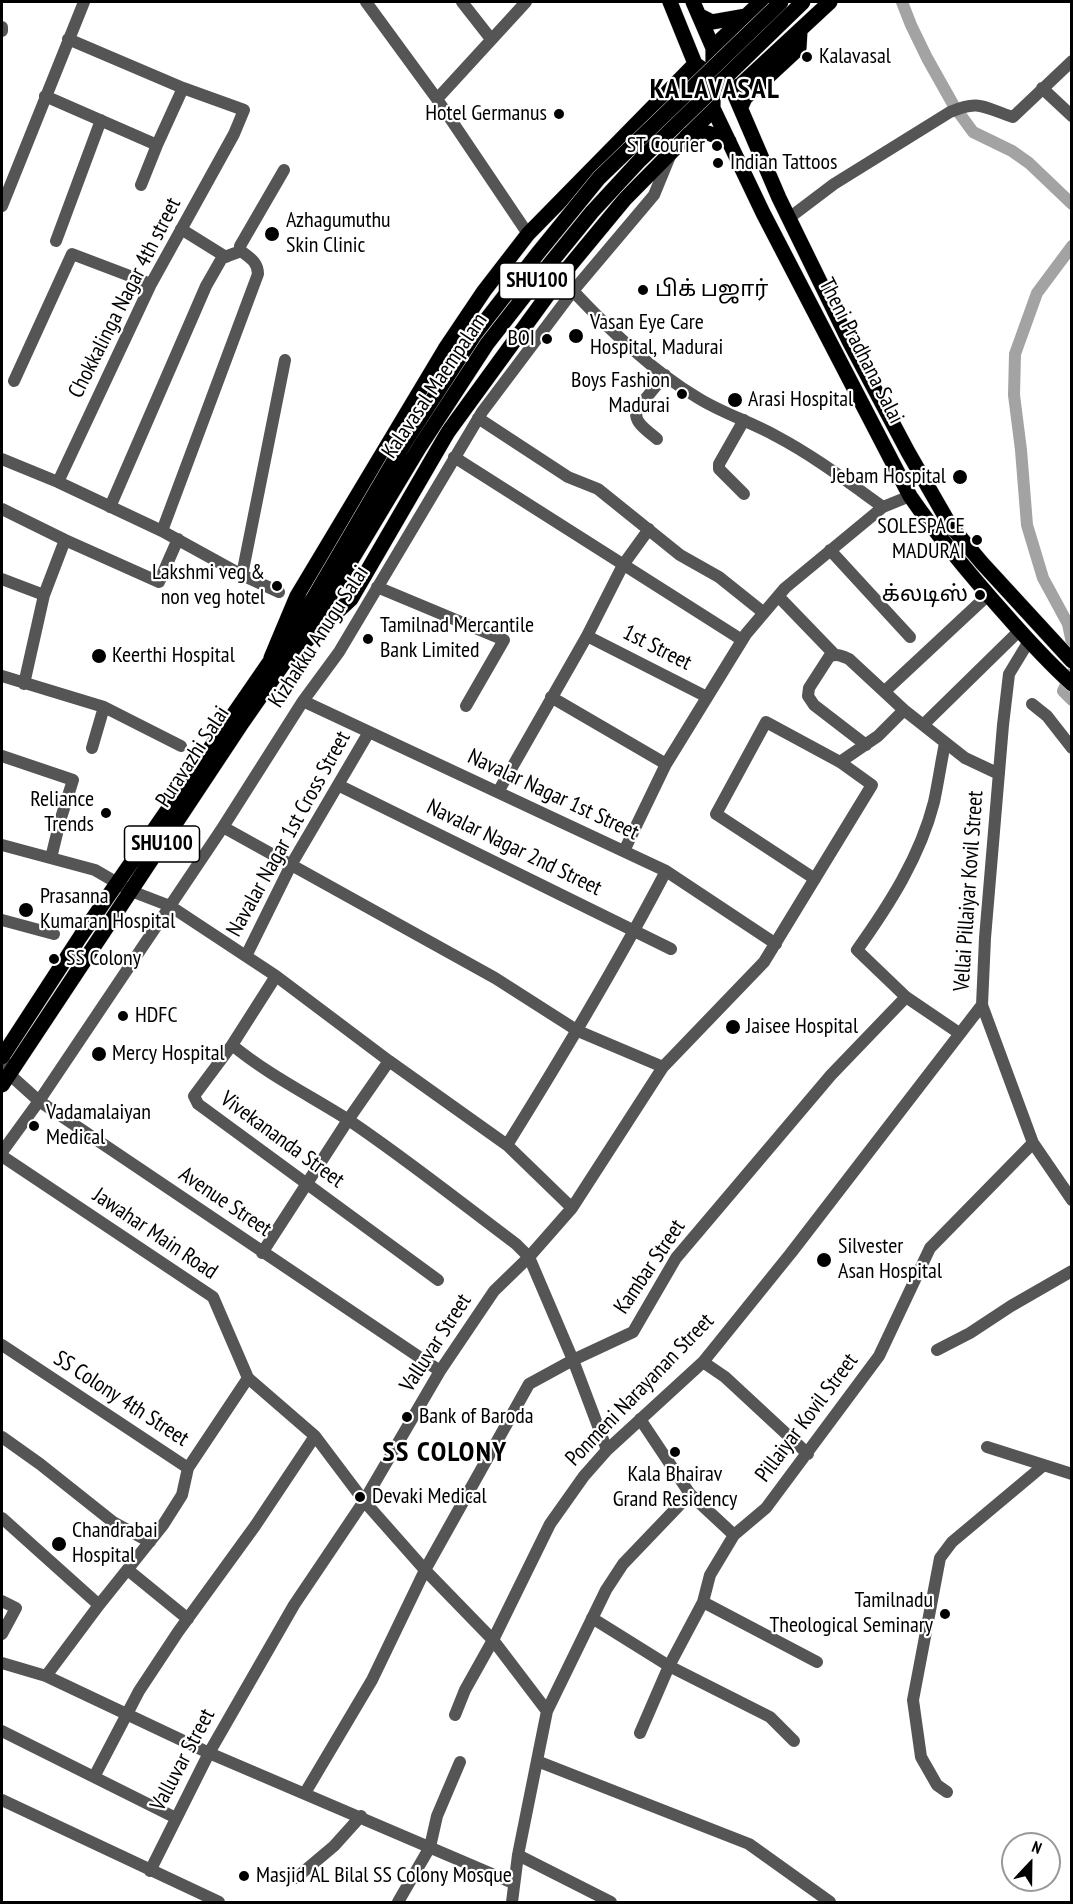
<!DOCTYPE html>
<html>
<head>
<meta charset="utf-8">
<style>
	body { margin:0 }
	#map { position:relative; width:1073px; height:1904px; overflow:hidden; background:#fff; font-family:"PT Sans Narrow",sans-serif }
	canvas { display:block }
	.frame { position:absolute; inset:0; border:3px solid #000; pointer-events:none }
	.north { position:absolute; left:1001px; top:1832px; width:60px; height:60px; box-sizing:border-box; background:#fff; border:2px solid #999; border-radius:50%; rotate:22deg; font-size:16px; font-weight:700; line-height:24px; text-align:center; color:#000 }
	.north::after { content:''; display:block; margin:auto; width:21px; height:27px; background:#000; clip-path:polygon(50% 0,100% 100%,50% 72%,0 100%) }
</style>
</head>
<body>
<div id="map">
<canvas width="1073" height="1904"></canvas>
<div class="frame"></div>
<div class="north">N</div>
</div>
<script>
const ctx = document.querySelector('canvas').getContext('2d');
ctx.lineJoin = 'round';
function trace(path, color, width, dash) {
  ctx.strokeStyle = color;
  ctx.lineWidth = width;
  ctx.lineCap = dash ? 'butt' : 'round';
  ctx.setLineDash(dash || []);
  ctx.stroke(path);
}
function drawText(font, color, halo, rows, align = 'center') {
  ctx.font = font + ' "PT Sans Narrow","Noto Sans Tamil",sans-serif';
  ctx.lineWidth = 4.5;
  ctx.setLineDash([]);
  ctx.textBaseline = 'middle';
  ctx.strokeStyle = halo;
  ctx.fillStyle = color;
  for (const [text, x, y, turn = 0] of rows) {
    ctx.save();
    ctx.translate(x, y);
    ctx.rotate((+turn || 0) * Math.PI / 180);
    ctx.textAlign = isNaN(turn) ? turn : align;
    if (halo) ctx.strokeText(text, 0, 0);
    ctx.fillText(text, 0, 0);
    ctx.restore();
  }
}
const canal = new Path2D(`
	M 902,2 L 911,25 L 927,58 L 954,106 L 973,132 L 1012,151 L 1029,163 L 1072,204
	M 1072,246 L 1037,293 L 1015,354 L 1014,395 L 1021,450 L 1027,525 L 1043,578 L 1068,624 L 1072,643
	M 1071,674 L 1063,691 L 1072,700`);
const minor = new Path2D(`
	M 366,2 L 437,99 L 528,234
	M 462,2 L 491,39
	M 2,27 L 2,31
	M 1042,88 L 1072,116
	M 45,96 L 157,145 L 141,185
	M 437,99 L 526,2
	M 157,145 L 183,88
	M 2,206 L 84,2
	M 789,218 L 834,184 L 950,112 C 980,99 984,108 1013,117 L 1072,61
	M 181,229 L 226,257
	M 56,241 L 101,120
	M 14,381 L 72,254 L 151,284
	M 478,418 L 568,477 L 598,489 L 680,555 L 719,577 L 764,613
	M 744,420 L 719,464 L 719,469 L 744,494
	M 657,439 C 648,431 632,422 637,409 L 665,375
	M 454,457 L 742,640
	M 2,459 L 58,482 L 162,531 L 242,575 L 279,592
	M 58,482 L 151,284 L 234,134 L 244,110 L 183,88 L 68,39
	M 110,507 L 206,286 L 222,258 L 241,251
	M 883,507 L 910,496
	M 2,509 L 65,540 L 159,582 L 178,539
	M 162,531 L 258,274 C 258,262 250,258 241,251 L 240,246 L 284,170
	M 830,550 L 910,637
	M 242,575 L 285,360
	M 2,579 L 44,595 L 65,540
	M 377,587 L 504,640 L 466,706
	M 778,596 L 834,654
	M 587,636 L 707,697
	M 1029,641 L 1009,674 L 1003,725 L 985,938 L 982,1005 L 1033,1143 L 1072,1200
	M 2,676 L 104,707 L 181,746
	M 24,684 L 44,595
	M 885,691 L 988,595
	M 551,697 L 666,764 L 746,634 L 785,588 L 883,507 C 848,482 814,456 776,436 C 751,422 722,413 698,398 C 651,370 610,330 573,291
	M 303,701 L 666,871 L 776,944
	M 1032,704 L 1047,716 L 1072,748
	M 923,725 L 1019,631
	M 945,743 C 941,763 938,783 934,802 C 920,857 889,905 857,950 L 906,997 L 959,1033
	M 866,745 L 814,705 L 808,696 L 809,688 L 829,657 C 836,653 842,656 849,659 L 904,710
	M 92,748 L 104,707
	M 2,756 L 73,780 L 60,821 L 51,858
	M 840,762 L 878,736 L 904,710 L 965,758 L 999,774
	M 338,785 L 671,949
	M 498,792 L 587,636 L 623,565 L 649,529
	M 223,827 L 495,978 L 578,1031 L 663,1067
	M 2,845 L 95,870 L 131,891 L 170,906 L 276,976 L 389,1061 L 507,1145 L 572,1208
	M 624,851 L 666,764
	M 2,920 L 54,934
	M 246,956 L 291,865 L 369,732
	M 276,976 L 232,1045 L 194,1096 L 198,1104 L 438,1280
	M 232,1045 C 267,1074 309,1095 347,1119 C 405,1158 460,1202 516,1244 L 529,1257 L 573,1360 L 607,1450
	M 2,1054 L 9,1074 L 39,1101 L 440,1371
	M 507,1145 C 563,1055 617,965 666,871
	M 2,1152 L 39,1101 L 223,827 L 303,701 L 339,652 L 482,412 L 573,291 L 654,195 L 670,156
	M 2,1156 L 213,1297 L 248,1378 L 315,1436 L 364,1501 L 425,1570 L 493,1640 L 547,1711
	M 262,1253 L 348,1120 L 389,1061
	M 2,1345 L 188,1468 L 248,1378
	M 937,1350 L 970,1333 L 1011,1306 L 1072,1271
	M 703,1362 L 725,1377 L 808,1454
	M 2,1437 L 40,1464 L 113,1522 L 150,1542
	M 987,1447 L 1072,1474
	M 690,1494 L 734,1535
	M 2,1518 L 99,1605 L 46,1676 L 209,1753 L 513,1883
	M 128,1570 L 188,1619
	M 2,1601 L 16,1608 L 2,1634
	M 703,1602 L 817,1662
	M 99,1605 L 163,1525 L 182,1495 L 188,1468
	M 592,1618 L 669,1666 L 770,1717 L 794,1741
	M 2,1663 L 46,1676
	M 455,1715 L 465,1690 L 493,1640 L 550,1524 L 584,1476 L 607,1450 L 703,1362 L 791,1253 L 982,1005
	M 2,1731 L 176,1818
	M 640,1733 L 669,1666 L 703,1602 L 710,1575 L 734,1535 L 766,1508 L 879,1356 L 930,1248 L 1033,1143
	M 537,1761 L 749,1844 L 830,1902
	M 94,1777 L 139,1691 L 178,1632 L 255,1526 L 315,1436
	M 947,1792 L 937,1785 L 921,1757 L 913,1700 L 940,1558 L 952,1542 L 1044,1465
	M 305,1793 L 372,1680 L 425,1570 L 529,1384 L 573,1360 L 633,1332 L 676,1258 L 831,1075 L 906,997
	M 2,1800 L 219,1902
	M 518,1855 L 611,1902
	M 150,1871 L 209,1753 L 294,1605 L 364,1501 L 440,1371 L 494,1291 L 529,1257 L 572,1208 L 663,1067 L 764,962 L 872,785 L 840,762 L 766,722 L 716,814 L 815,879
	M 296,1878 L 334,1846 L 361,1816
	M 398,1902 L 430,1847 L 437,1816 L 460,1762
	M 512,1902 L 518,1855 L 547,1711 L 606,1590 L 623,1564 L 690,1494 L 640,1419`);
const major = new Path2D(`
	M 670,2 L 698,71
	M 693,2 L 716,55
	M 700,16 L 712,22 L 746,16
	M 730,84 L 779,198 L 849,341 L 908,452 L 950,525 L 982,563 L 1072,661
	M 710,102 L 763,213 L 910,496 C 939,538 971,576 1005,614 C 1026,638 1048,662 1072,684
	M 741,107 L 745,98 L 799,48 L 800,31
	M 687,135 L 708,133 L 729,141
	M 271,658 L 297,596 L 445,349 L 484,291 L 528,234 L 695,64 L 734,91 L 830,2
	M 288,658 L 351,599 L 448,432 L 563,274 L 625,199 L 713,110 L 713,47 L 761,2
	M 2,1057 L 80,937 L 313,599
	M 2,1085 L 240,726 L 325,604`);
const majorBridge = new Path2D(`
	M 313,599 L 405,442 L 475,334 L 538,253 L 599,178 L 781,2
	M 325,604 L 419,448 L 487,344 L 544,271 L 592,212 L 640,160 L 803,2`);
const markers = [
	[807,57,6,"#000"],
	[559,114,6,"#000"],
	[717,146,6,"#000"],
	[718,163,6,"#000"],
	[272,234,8,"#000"],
	[643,290,6,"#000"],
	[576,336,8,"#000"],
	[547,339,6,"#000"],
	[682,394,6,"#000"],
	[735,400,8,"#000"],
	[960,477,8,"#000"],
	[977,540,6,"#000"],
	[277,586,6,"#000"],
	[980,595,6,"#000"],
	[368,639,6,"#000"],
	[99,656,8,"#000"],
	[106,813,6,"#000"],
	[26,910,8,"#000"],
	[54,959,6,"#000"],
	[123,1016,6,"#000"],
	[733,1027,8,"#000"],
	[99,1054,8,"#000"],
	[34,1126,6,"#000"],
	[824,1260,8,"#000"],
	[407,1417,6,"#000"],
	[675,1452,6,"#000"],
	[360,1497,6,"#000"],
	[59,1544,8,"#000"],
	[945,1614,6,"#000"],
	[244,1876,6,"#000"]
];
const shields = [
	[537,281,75],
	[162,844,75]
];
const shieldNames = [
	["SHU100",537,281],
	["SHU100",162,844]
];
const poiNames = [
	["Kalavasal",819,57],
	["Hotel Germanus",547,114,"right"],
	["ST Courier",705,146,"right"],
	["Indian Tattoos",730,163],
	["Azhagumuthu",286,221],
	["Skin Clinic",286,246],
	["பிக் பஜார்",655,290],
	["Vasan Eye Care",590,323],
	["Hospital, Madurai",590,348],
	["BOI",535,339,"right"],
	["Boys Fashion",670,381,"right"],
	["Madurai",670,406,"right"],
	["Arasi Hospital",748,400],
	["Jebam Hospital",946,477,"right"],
	["SOLESPACE",965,527,"right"],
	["MADURAI",965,552,"right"],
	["Lakshmi veg &",265,573,"right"],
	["non veg hotel",265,598,"right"],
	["க்லடிஸ்",968,595,"right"],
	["Tamilnad Mercantile",380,626],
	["Bank Limited",380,651],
	["Keerthi Hospital",112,656],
	["Reliance",94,800,"right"],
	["Trends",94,825,"right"],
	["Prasanna",40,897],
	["Kumaran Hospital",40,922],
	["SS Colony",66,959],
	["HDFC",135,1016],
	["Jaisee Hospital",746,1027],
	["Mercy Hospital",112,1054],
	["Vadamalaiyan",46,1113],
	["Medical",46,1138],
	["Silvester",838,1247],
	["Asan Hospital",838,1272],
	["Bank of Baroda",419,1417],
	["Kala Bhairav",675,1475,"center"],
	["Grand Residency",675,1500,"center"],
	["Devaki Medical",372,1497],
	["Chandrabai",72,1531],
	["Hospital",72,1556],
	["Tamilnadu",933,1601,"right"],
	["Theological Seminary",933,1626,"right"],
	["Masjid AL Bilal SS Colony Mosque",256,1876]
];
const streetNames = [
	["Chokkalinga Nagar 4th street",125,298,-63],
	["Theni Pradhana Salai",861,351,63],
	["Kalavasal Maempalam",435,386,-56],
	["Kizhakku Anugu Salai",319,637,-57],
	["1st Street",657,648,27],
	["Puravazhi Salai",193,757,-57],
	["Navalar Nagar 1st Street",553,795,25],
	["Navalar Nagar 1st Cross Street",289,834,-61],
	["Navalar Nagar 2nd Street",514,848,26],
	["Vellai Pillaiyar Kovil Street",969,891,-86],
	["Vivekananda Street",282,1140,36],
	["Avenue Street",225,1202,34],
	["Jawahar Main Road",155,1234,34],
	["Kambar Street",650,1267,-56],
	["Valluvar Street",436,1343,-57],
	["Ponmeni Narayanan Street",640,1390,-46],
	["SS Colony 4th Street",121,1399,33],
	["Pillaiyar Kovil Street",807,1418,-53],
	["Valluvar Street",183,1760,-62]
];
const districtNames = [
	["KALAVASAL",715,90],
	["SS COLONY",445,1453]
];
trace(canal, '#a3a3a3', 12);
trace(major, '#dbdbdb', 16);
trace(minor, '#555', 12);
trace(major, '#000', 15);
trace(majorBridge, '#dbdbdb', 16, []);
trace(majorBridge, '#000', 15);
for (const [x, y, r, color] of markers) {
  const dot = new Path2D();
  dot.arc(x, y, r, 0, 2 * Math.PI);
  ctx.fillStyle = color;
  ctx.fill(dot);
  trace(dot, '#fff', 2);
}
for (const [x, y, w] of shields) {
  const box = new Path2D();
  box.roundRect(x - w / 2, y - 18, w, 36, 4.5);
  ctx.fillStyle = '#fff';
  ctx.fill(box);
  trace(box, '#000', 1.5);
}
drawText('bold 21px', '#000', null, shieldNames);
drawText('22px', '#000', '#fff', poiNames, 'left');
drawText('22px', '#000', '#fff', streetNames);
ctx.letterSpacing = '1.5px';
drawText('bold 28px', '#000', '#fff', districtNames);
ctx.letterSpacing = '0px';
</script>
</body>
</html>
